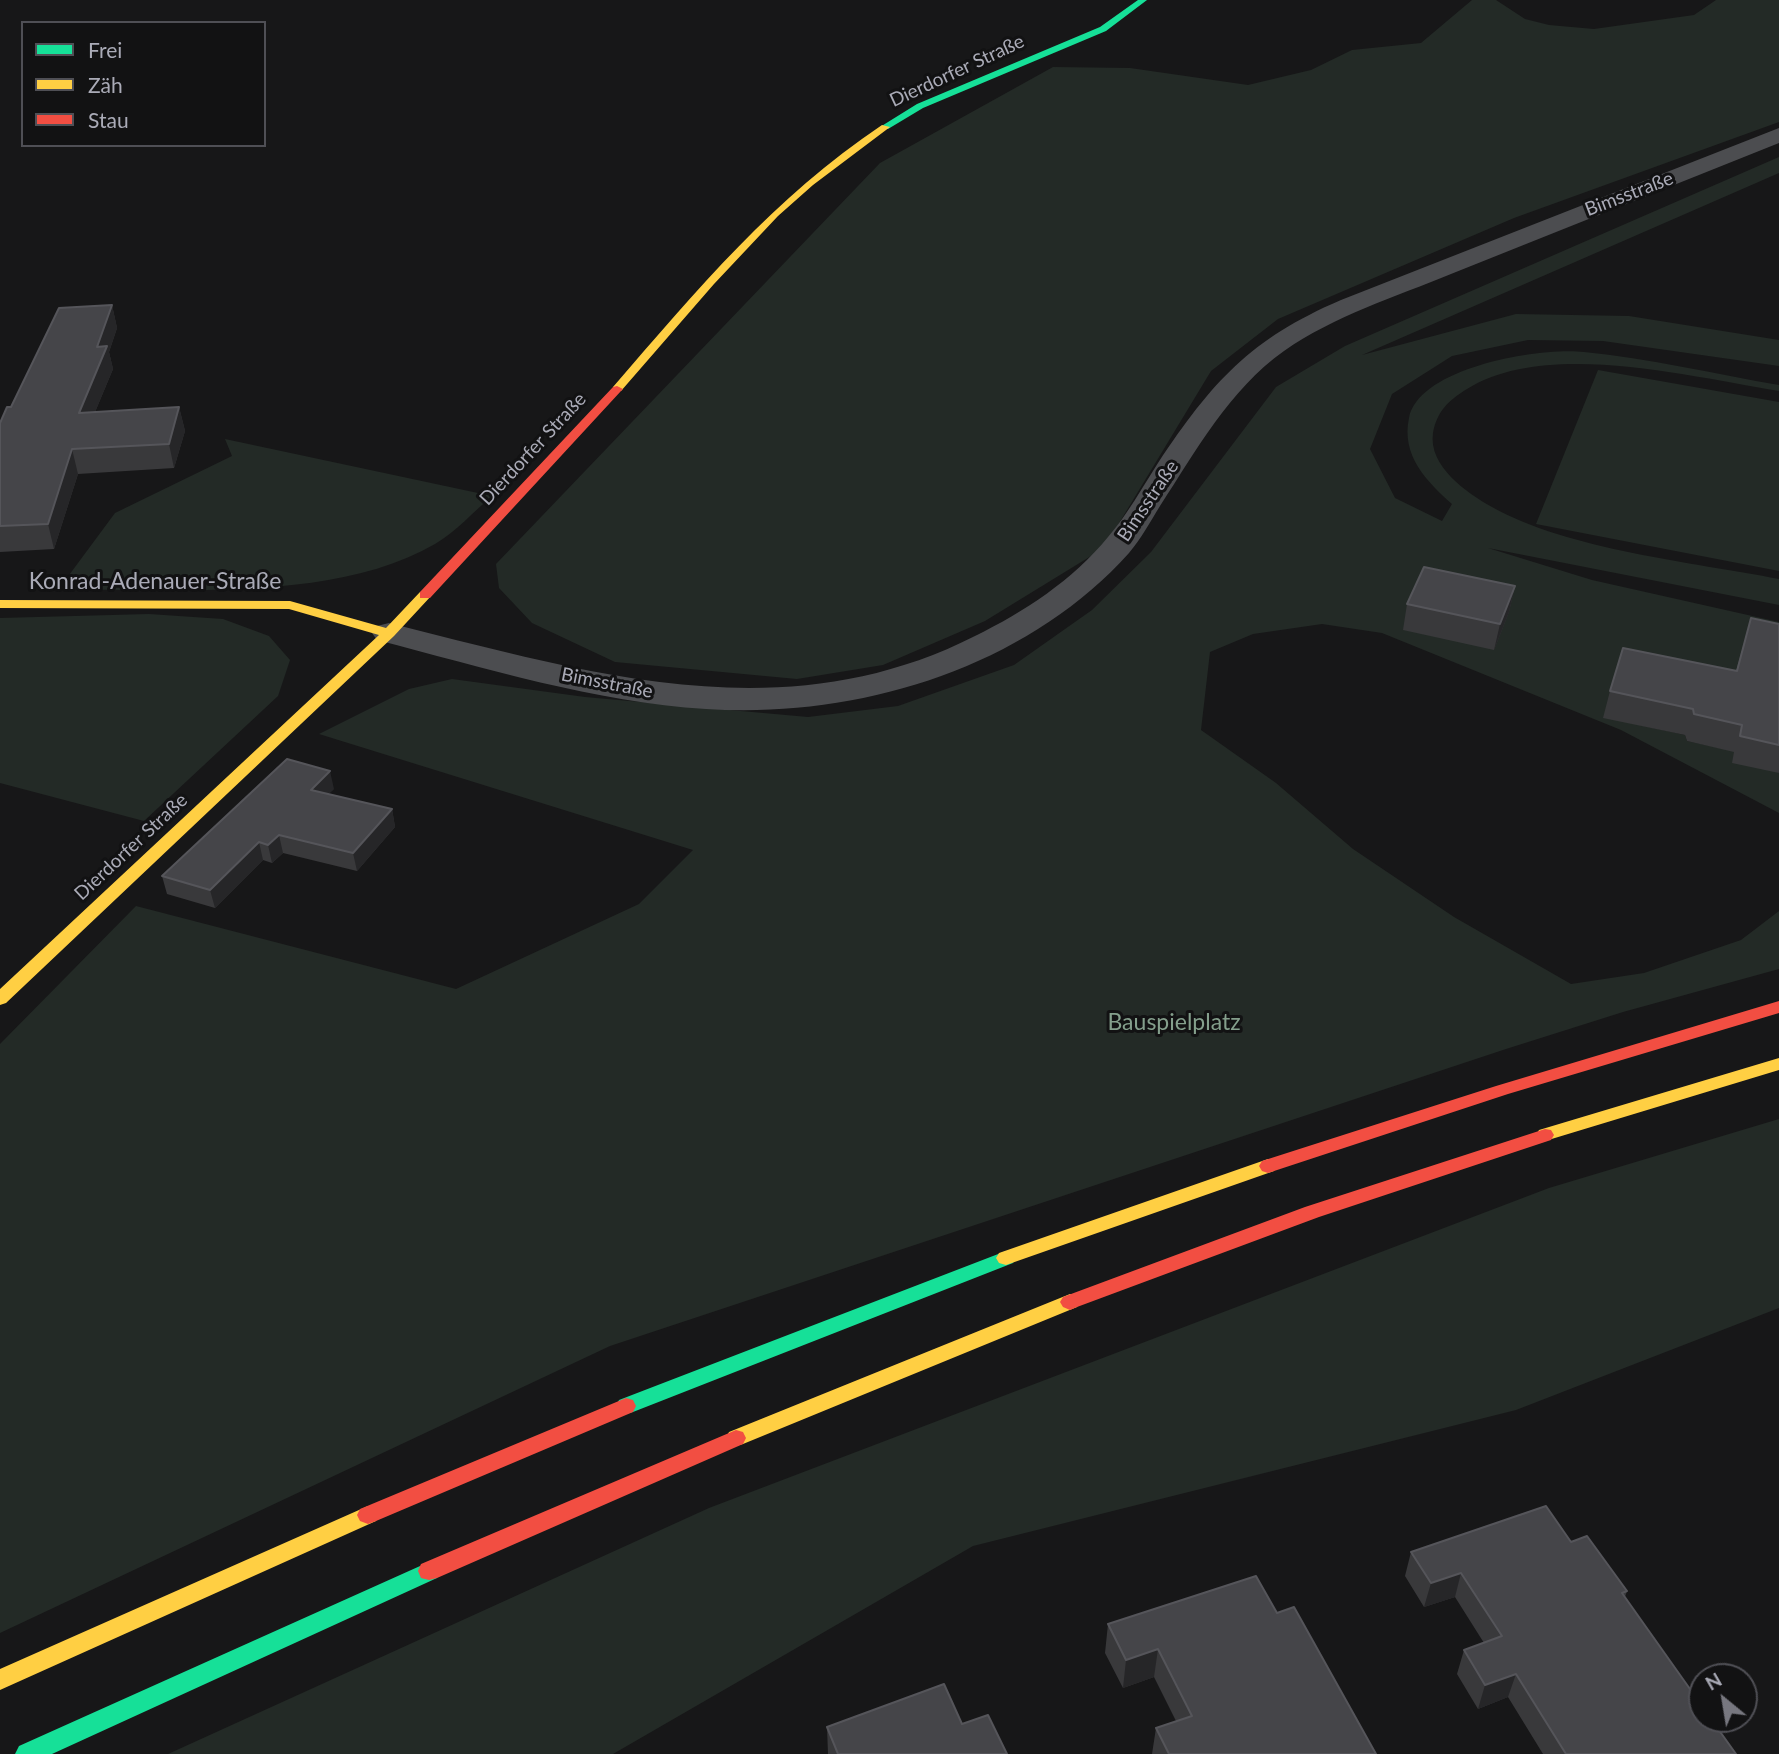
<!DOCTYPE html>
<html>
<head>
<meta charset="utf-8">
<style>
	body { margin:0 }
	#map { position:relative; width:1779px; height:1754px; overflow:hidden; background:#171718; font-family:Lato,sans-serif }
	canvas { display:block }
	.legend { position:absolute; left:21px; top:21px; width:245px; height:126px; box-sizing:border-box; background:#121213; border:2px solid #4f4f55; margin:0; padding:9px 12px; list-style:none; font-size:21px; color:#aaabb7 }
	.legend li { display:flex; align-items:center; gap:14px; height:35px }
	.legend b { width:35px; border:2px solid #4f4f55 }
	.north { position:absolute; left:1688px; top:1663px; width:70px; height:70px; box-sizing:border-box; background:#121213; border:2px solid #4f4f55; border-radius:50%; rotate:330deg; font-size:19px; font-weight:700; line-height:28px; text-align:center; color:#aaabb7 }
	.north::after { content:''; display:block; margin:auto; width:24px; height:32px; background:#77777f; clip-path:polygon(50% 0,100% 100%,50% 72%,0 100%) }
</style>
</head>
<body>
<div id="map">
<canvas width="1779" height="1754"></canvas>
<ul class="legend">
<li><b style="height:9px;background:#16e098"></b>Frei</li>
<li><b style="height:9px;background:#ffcf43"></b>Zäh</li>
<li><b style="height:9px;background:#f24e42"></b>Stau</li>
</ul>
<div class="north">N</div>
</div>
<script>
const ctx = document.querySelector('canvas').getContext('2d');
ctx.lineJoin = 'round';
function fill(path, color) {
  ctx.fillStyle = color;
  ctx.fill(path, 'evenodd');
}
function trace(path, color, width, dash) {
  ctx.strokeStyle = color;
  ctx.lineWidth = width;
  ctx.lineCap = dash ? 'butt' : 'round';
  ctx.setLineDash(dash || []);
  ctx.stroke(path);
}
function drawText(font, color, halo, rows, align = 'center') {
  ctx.font = font + ' Lato,sans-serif';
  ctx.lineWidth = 6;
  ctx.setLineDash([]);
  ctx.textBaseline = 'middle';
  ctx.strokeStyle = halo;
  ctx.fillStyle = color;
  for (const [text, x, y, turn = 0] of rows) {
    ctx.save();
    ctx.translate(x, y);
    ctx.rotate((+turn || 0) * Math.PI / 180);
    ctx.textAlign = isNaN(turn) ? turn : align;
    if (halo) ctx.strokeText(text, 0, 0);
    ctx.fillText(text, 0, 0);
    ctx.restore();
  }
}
const green = new Path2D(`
	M 1472,0 L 1496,0 L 1525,19 L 1549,25 L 1594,29 L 1694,15 L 1716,0 L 1779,0 L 1779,122 L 1514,218 L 1278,319 L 1211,371 L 1104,548 L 985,621 L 883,665 L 797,679 L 615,662 L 532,623 L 499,588 L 496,564 L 880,163 L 1053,67 L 1130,68 L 1248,85 L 1311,70 L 1352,50 L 1421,43 Z
	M 1779,157 L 1779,173 L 1362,355 L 1516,314 L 1629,316 L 1779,340 L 1779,366 L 1603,341 L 1528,340 L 1452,356 L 1392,394 L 1370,449 L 1395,498 L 1442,521 L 1452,504 C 1426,481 1401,455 1409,418 C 1419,367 1540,347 1584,352 C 1649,358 1714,374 1779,385 L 1779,391 C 1691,377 1547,339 1467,389 C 1449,400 1437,411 1433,433 C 1428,466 1467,493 1492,507 C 1569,550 1692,562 1779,579 L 1779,605 L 1488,548 L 1592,580 L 1779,622 L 1779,651 L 1731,693 L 1604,717 L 1685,735 L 1687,741 L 1734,751 L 1779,773 L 1779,813 L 1621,730 L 1382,633 L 1322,624 L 1253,634 L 1210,652 L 1201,730 L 1276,783 L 1353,849 L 1454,917 L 1571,984 L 1644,973 L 1741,940 L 1779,911 L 1779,969 L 1623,1012 L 1506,1049 L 610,1346 L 0,1633 L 0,1044 L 136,906 L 456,989 L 639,904 L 693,850 L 319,734 L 409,689 L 452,679 L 585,697 L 808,717 L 898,706 L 1014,665 L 1092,610 L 1151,552 L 1276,387 L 1345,346 Z
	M 1598,370 L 1779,402 L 1779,571 L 1536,524 Z
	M 225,439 L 492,496 C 474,511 456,532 435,544 C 334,603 173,588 58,590 L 115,513 L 232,456 Z
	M 149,614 L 223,619 L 269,636 L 290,660 L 278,696 L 144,821 L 0,783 L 0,618 Z
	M 1779,1119 L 1779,1308 L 1516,1410 L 973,1546 L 613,1754 L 168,1754 L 709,1508 L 1549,1188 Z`);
const street = new Path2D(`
	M 1779,128 L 1779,143 C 1670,187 1560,230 1451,274 C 1395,297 1334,316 1284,351 C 1229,390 1196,451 1160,506 C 1150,522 1141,539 1129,553 C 1026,668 858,719 706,709 C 595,702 485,668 377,640 L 372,633 L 377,626 L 389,623 C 586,672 782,734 975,636 C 1024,612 1073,580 1108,537 C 1127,515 1142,488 1158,463 C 1212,382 1250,339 1341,300 Z`);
const fast = new Path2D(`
	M 1138,0 L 1147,0 L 1106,31 L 923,108 L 888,129 L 880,127 L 917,104 L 1100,27 Z
	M 1006,1251 L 1013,1253 L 1016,1258 L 1013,1263 L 633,1412 L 626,1414 L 619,1412 L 616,1406 L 619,1400 Z
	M 429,1562 L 437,1564 L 440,1571 L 437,1578 L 52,1754 L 15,1754 L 19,1746 Z`);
const slow = new Path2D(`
	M 882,125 L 890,127 L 813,185 L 778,216 L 714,284 L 621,391 L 613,391 L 613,387 C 698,289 773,198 882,125 Z
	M 425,591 L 432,595 L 394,636 L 6,1003 L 0,1005 L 0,989 L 379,635 L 289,609 L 0,608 L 0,600 L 290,601 L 386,628 L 420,592 Z
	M 1779,1058 L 1779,1070 L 1545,1141 L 1539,1140 L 1536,1135 L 1539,1130 Z
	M 1268,1159 L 1274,1161 L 1277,1166 L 1274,1171 L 1006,1265 L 999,1263 L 996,1258 L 999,1253 Z
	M 1070,1294 L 1077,1297 L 1080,1302 L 1077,1307 L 743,1444 L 736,1446 L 729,1444 L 726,1438 L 729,1432 Z
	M 368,1506 L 376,1509 L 379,1515 L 376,1521 L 0,1690 L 0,1669 Z`);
const jam = new Path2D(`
	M 617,386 L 623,389 L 621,391 L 430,598 L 420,598 L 420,592 L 613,387 Z
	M 1779,1001 L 1779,1013 L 1508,1094 L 1268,1173 L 1262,1171 L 1259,1166 L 1262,1161 L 1496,1086 Z
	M 1545,1129 L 1551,1130 L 1554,1135 L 1551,1140 L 1319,1217 L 1077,1307 L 1070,1310 L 1063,1307 L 1060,1302 L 1063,1297 L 1305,1207 Z
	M 626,1398 L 633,1400 L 636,1406 L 633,1412 L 376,1521 L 368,1524 L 360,1521 L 357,1515 L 360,1509 Z
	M 736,1430 L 743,1432 L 746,1438 L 743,1444 L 437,1578 L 429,1580 L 421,1578 L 418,1571 L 421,1564 Z`);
const wall = new Path2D(`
	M 112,305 L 117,328 L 109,352 L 113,369 L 95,412 L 179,407 L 185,431 L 174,468 L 78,474 L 54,549 L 0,552 L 0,423 L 11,407 Z
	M 1515,586 L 1509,612 L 1494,650 L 1403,630 L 1407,604 Z
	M 1751,618 L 1779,624 L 1779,773 L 1732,763 L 1734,752 L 1687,741 L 1685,735 L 1603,718 L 1610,691 L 1736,671 Z
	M 334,789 L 328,794 L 392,809 L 395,827 L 357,871 L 283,853 L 272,863 L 263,860 L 215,908 L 167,894 L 162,876 Z
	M 1571,1542 L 1627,1591 L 1625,1597 L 1736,1754 L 1543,1754 L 1508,1697 L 1478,1709 L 1457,1674 L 1464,1650 L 1484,1643 L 1455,1597 L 1424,1607 L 1405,1576 L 1411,1552 Z
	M 1277,1613 L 1376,1754 L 1152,1754 L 1156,1728 L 1176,1721 L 1154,1677 L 1123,1688 L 1105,1653 L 1108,1624 Z
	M 962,1724 L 1007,1754 L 828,1754 L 827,1727 Z`);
const shadedWall = new Path2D(`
	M 112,305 L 117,328 L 109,352 L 113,369 L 85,436 L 79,413 L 97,347 Z
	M 179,407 L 185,431 L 174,468 L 169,444 Z
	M 72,449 L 78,474 L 54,549 L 48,524 Z
	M 1515,586 L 1509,612 L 1494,650 L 1500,624 Z
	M 330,771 L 334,789 L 314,808 L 311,790 Z
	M 392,809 L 395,827 L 357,871 L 353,853 Z
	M 279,835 L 283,853 L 272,863 L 268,845 Z
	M 259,842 L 263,860 L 215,908 L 210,890 Z
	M 1461,1573 L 1455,1597 L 1424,1607 L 1431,1583 Z
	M 1158,1649 L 1154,1677 L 1123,1688 L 1126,1660 Z
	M 1516,1674 L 1508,1697 L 1478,1709 L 1485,1685 Z`);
const building = new Path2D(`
	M 112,305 L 97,347 L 107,346 L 79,413 L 179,407 L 169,444 L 72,449 L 48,524 L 0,526 L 0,423 L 7,407 L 11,407 L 59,308 Z
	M 1424,567 L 1515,586 L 1500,624 L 1407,604 Z
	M 1751,618 L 1779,624 L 1779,745 L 1740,736 L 1742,725 L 1694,714 L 1693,709 L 1610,691 L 1623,648 L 1737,671 Z
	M 287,759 L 330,771 L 311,790 L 392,809 L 353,853 L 279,835 L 268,845 L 259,842 L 210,890 L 162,876 Z
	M 1546,1506 L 1571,1542 L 1587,1536 L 1627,1591 L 1622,1593 L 1702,1706 L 1702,1719 L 1711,1719 L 1736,1754 L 1566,1754 L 1516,1674 L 1485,1685 L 1464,1650 L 1502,1636 L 1461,1573 L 1431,1583 L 1411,1552 Z
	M 1256,1576 L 1277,1613 L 1294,1607 L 1376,1754 L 1169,1754 L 1156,1728 L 1192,1716 L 1158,1649 L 1126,1660 L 1108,1624 Z
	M 944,1684 L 962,1724 L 988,1715 L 1007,1754 L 838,1754 L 827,1727 Z`);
const farStreetnames = [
	["Dierdorfer Straße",957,71,-25],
	["Bimsstraße",1629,194,-21],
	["Dierdorfer Straße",533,449,-47],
	["Bimsstraße",1148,501,-56],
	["Bimsstraße",607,683,11],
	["Dierdorfer Straße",131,847,-43]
];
const streetNames = [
	["Konrad-Adenauer-Straße",155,582]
];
const parkNames = [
	["Bauspielplatz",1174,1023]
];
fill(green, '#232a26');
fill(street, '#4c4d50');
fill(fast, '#16e098');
fill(slow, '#ffcf43');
fill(jam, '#f24e42');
fill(wall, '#39393b');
fill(shadedWall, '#262628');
fill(building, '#454549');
trace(building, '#55555a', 2);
drawText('19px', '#aaabb7', '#121213', farStreetnames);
drawText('23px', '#aaabb7', '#121213', streetNames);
drawText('23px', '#849f8c', '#121213', parkNames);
</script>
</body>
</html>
